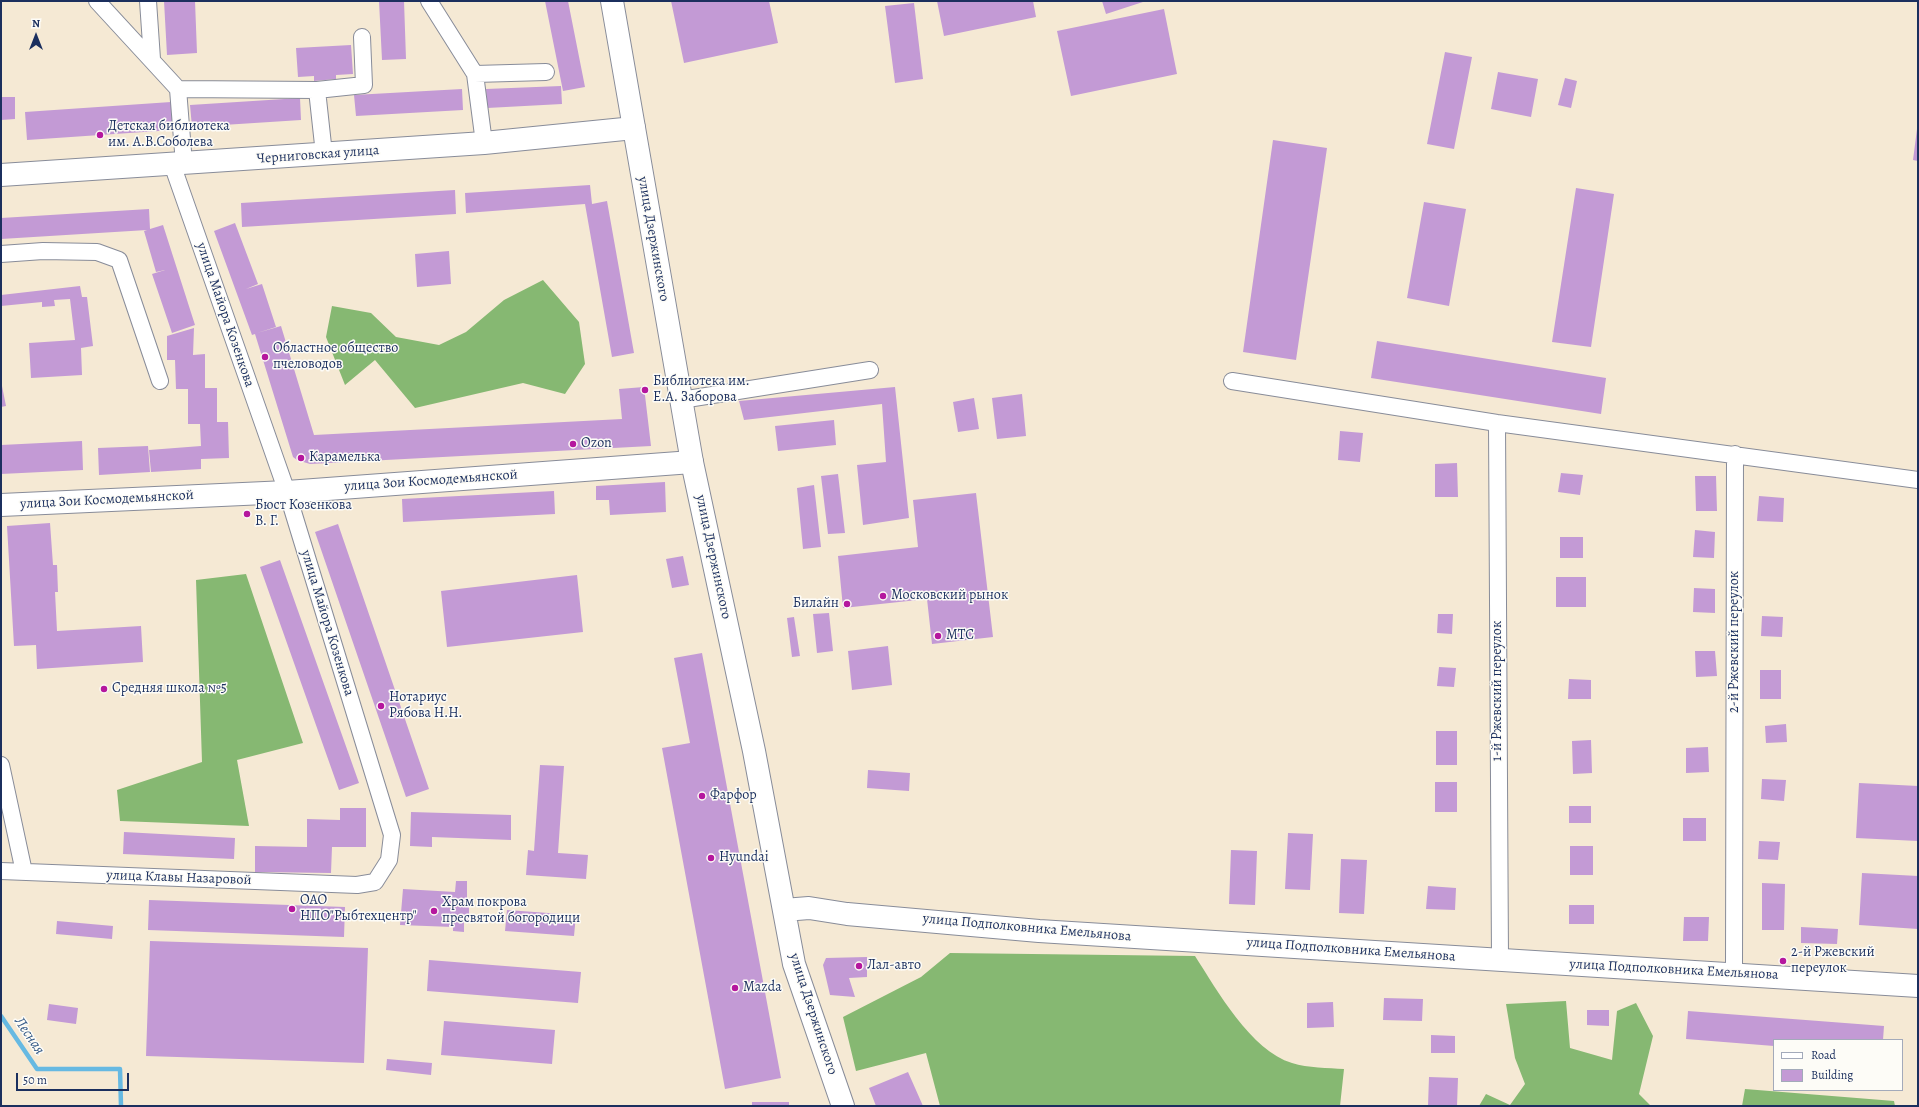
<!DOCTYPE html>
<html>
<head>
<meta charset="utf-8">
<style>
	body { margin:0 }
	#map { position:relative; width:1919px; height:1107px; overflow:hidden; background:#f5e9d4; font-family:Alegreya,serif }
	canvas { display:block }
	.frame { position:absolute; inset:0; border:2px solid #1b2f5e; pointer-events:none }
	.legend { position:absolute; left:1773px; top:1039px; width:130px; height:52px; box-sizing:border-box; background:#fdfcf7; border:1px solid #a3aaba; margin:0; padding:5px 7px; list-style:none; font-size:12px; color:#1b2f5e }
	.legend li { display:flex; align-items:center; gap:8px; height:20px }
	.legend b { width:20px; border:1px solid #a3aaba }
	.north { position:absolute; left:16px; top:16px; width:40px; height:40px; -webkit-text-stroke:3px #fdfcf7; paint-order:stroke; rotate:0deg; font-size:11px; font-weight:700; line-height:16px; text-align:center; color:#1b2f5e }
	.north::after { content:''; display:block; margin:auto; width:14px; height:18px; background:#1b2f5e; clip-path:polygon(50% 0,100% 100%,50% 72%,0 100%) }
	.scale { position:absolute; left:16px; top:1073px; width:113px; height:18px; box-sizing:border-box; border:2px solid #1b2f5e; border-top:0; padding-left:5px; font-size:12px; line-height:14px; white-space:nowrap; color:#1b2f5e; -webkit-text-stroke:3px #fdfcf7; paint-order:stroke }
</style>
</head>
<body>
<div id="map">
<canvas width="1919" height="1107"></canvas>
<div class="frame"></div>
<ul class="legend">
<li><b style="height:5px;background:#fff"></b>Road</li>
<li><b style="height:11px;background:#c39ad5"></b>Building</li>
</ul>
<div class="north">N</div>
<div class="scale">50 m</div>
</div>
<script>
const ctx = document.querySelector('canvas').getContext('2d');
ctx.lineJoin = 'round';
function fill(path, color) {
  ctx.fillStyle = color;
  ctx.fill(path, 'evenodd');
}
function trace(path, color, width, dash) {
  ctx.strokeStyle = color;
  ctx.lineWidth = width;
  ctx.lineCap = dash ? 'butt' : 'round';
  ctx.setLineDash(dash || []);
  ctx.stroke(path);
}
function drawText(font, color, halo, rows, align = 'center') {
  ctx.font = font + ' Alegreya,serif';
  ctx.lineWidth = 3;
  ctx.setLineDash([]);
  ctx.textBaseline = 'middle';
  ctx.strokeStyle = halo;
  ctx.fillStyle = color;
  for (const [text, x, y, turn = 0] of rows) {
    ctx.save();
    ctx.translate(x, y);
    ctx.rotate((+turn || 0) * Math.PI / 180);
    ctx.textAlign = isNaN(turn) ? turn : align;
    if (halo) ctx.strokeText(text, 0, 0);
    ctx.fillText(text, 0, 0);
    ctx.restore();
  }
}
const forest = new Path2D(`
	M 543,280 L 579,322 L 585,364 L 565,394 L 523,383 L 415,408 L 375,360 L 345,385 L 326,337 L 332,306 L 371,313 L 396,337 L 439,345 L 466,332 L 504,300 Z
	M 246,574 L 303,743 L 237,760 L 249,826 L 120,821 L 117,790 L 202,762 L 196,580 Z
	M 950,953 L 1195,956 C 1217,990 1251,1051 1292,1063 C 1308,1068 1328,1068 1344,1069 L 1340,1106 L 940,1106 L 926,1053 L 856,1071 L 843,1017 L 921,977 Z
	M 1566,1001 L 1570,1048 L 1612,1060 L 1617,1011 L 1636,1003 L 1653,1036 L 1639,1094 L 1651,1106 L 1479,1106 L 1486,1094 L 1510,1105 L 1525,1084 L 1515,1058 L 1506,1004 Z
	M 1745,1089 L 1894,1101 L 1895,1106 L 1742,1106 Z`);
const stream = new Path2D(`
	M 1,1016 L 37,1069 L 120,1069 L 121,1106`);
const building = new Path2D(`
	M 164,1 L 195,1 L 197,53 L 167,55 Z
	M 379,1 L 404,1 L 406,59 L 382,60 Z
	M 545,1 L 568,1 L 585,87 L 563,91 Z
	M 671,1 L 769,1 L 778,43 L 684,63 Z
	M 937,1 L 1033,1 L 1036,17 L 944,36 Z
	M 1102,1 L 1146,1 L 1106,14 Z
	M 914,3 L 923,79 L 895,83 L 885,6 Z
	M 1164,9 L 1177,74 L 1071,96 L 1057,31 Z
	M 351,45 L 353,74 L 336,75 L 336,79 L 314,81 L 314,76 L 298,77 L 296,48 Z
	M 1445,52 L 1472,57 L 1454,149 L 1427,144 Z
	M 1498,72 L 1538,79 L 1531,117 L 1491,109 Z
	M 1565,78 L 1577,81 L 1571,108 L 1558,105 Z
	M 561,86 L 562,104 L 487,108 L 486,89 Z
	M 462,89 L 463,110 L 356,116 L 354,95 Z
	M 1,97 L 15,97 L 15,119 L 1,120 Z
	M 300,98 L 301,120 L 192,127 L 190,105 Z
	M 171,102 L 173,130 L 27,140 L 25,112 Z
	M 1917,129 L 1918,130 L 1918,161 L 1913,160 Z
	M 1273,140 L 1327,148 L 1296,360 L 1243,352 Z
	M 590,185 L 592,204 L 607,201 L 634,353 L 612,357 L 585,204 L 466,213 L 465,193 Z
	M 1576,188 L 1614,194 L 1591,347 L 1552,342 Z
	M 455,190 L 456,214 L 242,227 L 241,203 Z
	M 1424,202 L 1466,209 L 1449,306 L 1407,298 Z
	M 149,209 L 150,229 L 163,225 L 195,325 L 172,333 L 152,274 L 165,270 L 156,272 L 144,231 L 147,230 L 1,239 L 1,218 Z
	M 235,223 L 258,284 L 246,289 L 262,284 L 276,327 L 257,333 L 281,326 L 314,435 L 622,419 L 619,389 L 644,387 L 651,446 L 310,464 L 297,460 L 293,457 L 255,334 L 252,335 L 214,231 Z
	M 449,251 L 451,284 L 417,287 L 415,254 Z
	M 80,286 L 82,297 L 87,297 L 93,346 L 81,348 L 82,375 L 31,378 L 29,343 L 75,340 L 70,299 L 54,300 L 55,306 L 42,307 L 42,302 L 1,306 L 1,295 Z
	M 194,328 L 193,355 L 205,354 L 205,388 L 217,388 L 217,422 L 228,422 L 229,458 L 201,459 L 201,469 L 151,472 L 149,450 L 201,446 L 200,424 L 188,424 L 188,389 L 176,389 L 175,360 L 167,360 L 167,336 Z
	M 1377,341 L 1606,378 L 1601,414 L 1371,378 Z
	M 2,386 L 6,406 L 1,407 L 1,387 Z
	M 895,387 L 909,518 L 863,525 L 857,465 L 886,462 L 882,404 L 744,420 L 739,401 Z
	M 1022,394 L 1026,436 L 997,439 L 992,398 Z
	M 974,398 L 979,429 L 958,432 L 953,402 Z
	M 834,420 L 836,445 L 778,451 L 775,426 Z
	M 1340,431 L 1363,433 L 1360,462 L 1338,460 Z
	M 82,441 L 83,470 L 1,474 L 1,445 Z
	M 148,446 L 150,472 L 99,475 L 98,448 Z
	M 1457,463 L 1458,497 L 1435,497 L 1435,464 Z
	M 1561,473 L 1583,475 L 1580,495 L 1558,492 Z
	M 838,474 L 845,533 L 828,534 L 821,476 Z
	M 1695,476 L 1716,476 L 1717,511 L 1696,511 Z
	M 665,482 L 666,512 L 610,515 L 609,500 L 596,500 L 596,486 Z
	M 814,485 L 821,547 L 803,549 L 797,488 Z
	M 554,491 L 555,514 L 403,522 L 402,499 Z
	M 976,493 L 993,637 L 932,644 L 927,599 L 843,608 L 838,556 L 918,547 L 913,500 Z
	M 1759,496 L 1784,498 L 1783,522 L 1757,521 Z
	M 50,523 L 53,565 L 57,565 L 58,592 L 55,592 L 57,631 L 141,626 L 143,662 L 37,669 L 36,645 L 14,646 L 7,526 Z
	M 338,524 L 429,789 L 406,797 L 315,532 Z
	M 1695,530 L 1715,532 L 1714,558 L 1693,557 Z
	M 1560,537 L 1583,537 L 1583,558 L 1560,558 Z
	M 683,556 L 689,585 L 672,588 L 666,559 Z
	M 280,560 L 359,783 L 339,790 L 260,567 Z
	M 577,575 L 583,632 L 447,647 L 441,591 Z
	M 1556,577 L 1586,577 L 1586,607 L 1556,607 Z
	M 1694,588 L 1715,589 L 1715,613 L 1693,612 Z
	M 829,613 L 833,651 L 817,653 L 813,614 Z
	M 1438,614 L 1453,614 L 1452,634 L 1437,633 Z
	M 1762,616 L 1783,617 L 1782,637 L 1761,636 Z
	M 794,617 L 800,656 L 792,657 L 787,618 Z
	M 888,646 L 892,685 L 852,690 L 848,651 Z
	M 1695,651 L 1715,651 L 1717,676 L 1696,677 Z
	M 702,653 L 781,1078 L 725,1089 L 662,748 L 690,743 L 674,658 Z
	M 1439,667 L 1456,668 L 1454,687 L 1437,686 Z
	M 1760,670 L 1781,670 L 1781,699 L 1760,699 Z
	M 1569,679 L 1591,680 L 1591,699 L 1568,699 Z
	M 1786,724 L 1787,742 L 1766,743 L 1765,726 Z
	M 1436,731 L 1457,731 L 1457,765 L 1436,765 Z
	M 1591,740 L 1592,773 L 1573,774 L 1572,741 Z
	M 1708,747 L 1709,772 L 1686,773 L 1686,748 Z
	M 540,765 L 564,766 L 558,853 L 588,855 L 586,879 L 526,875 L 528,850 L 534,851 Z
	M 868,770 L 910,773 L 909,791 L 867,788 Z
	M 1762,779 L 1786,780 L 1784,801 L 1761,799 Z
	M 1435,782 L 1457,782 L 1457,812 L 1435,812 Z
	M 1859,783 L 1918,786 L 1918,841 L 1856,838 Z
	M 1569,806 L 1591,806 L 1591,823 L 1569,823 Z
	M 340,808 L 366,808 L 366,847 L 332,847 L 331,873 L 255,872 L 255,846 L 307,847 L 307,819 L 340,820 Z
	M 411,812 L 511,815 L 511,840 L 432,837 L 432,847 L 410,846 Z
	M 1683,818 L 1706,818 L 1706,841 L 1683,841 Z
	M 124,832 L 235,838 L 234,859 L 123,854 Z
	M 1288,833 L 1313,834 L 1310,890 L 1285,889 Z
	M 1759,841 L 1780,842 L 1778,860 L 1758,859 Z
	M 1570,846 L 1593,846 L 1593,875 L 1570,875 Z
	M 1231,850 L 1257,851 L 1255,905 L 1229,904 Z
	M 1341,859 L 1367,860 L 1364,914 L 1339,913 Z
	M 1862,873 L 1918,876 L 1918,929 L 1859,925 Z
	M 456,881 L 467,881 L 467,898 L 469,898 L 469,920 L 464,919 L 464,932 L 453,931 L 453,927 L 400,925 L 403,889 L 455,892 Z
	M 1762,883 L 1785,884 L 1784,930 L 1762,930 Z
	M 1428,886 L 1456,888 L 1455,910 L 1426,909 Z
	M 149,900 L 345,907 L 344,937 L 148,930 Z
	M 1569,905 L 1594,905 L 1594,924 L 1569,924 Z
	M 507,910 L 576,915 L 574,936 L 505,931 Z
	M 1684,917 L 1709,917 L 1708,941 L 1683,941 Z
	M 57,921 L 113,926 L 112,939 L 56,934 Z
	M 1801,927 L 1838,929 L 1837,944 L 1801,943 Z
	M 150,941 L 368,948 L 364,1063 L 146,1056 Z
	M 867,957 L 867,977 L 849,978 L 855,997 L 830,995 L 823,965 L 826,958 Z
	M 429,960 L 581,972 L 578,1003 L 427,991 Z
	M 1384,998 L 1423,999 L 1422,1021 L 1383,1020 Z
	M 1333,1002 L 1334,1027 L 1307,1028 L 1307,1003 Z
	M 49,1004 L 78,1008 L 76,1024 L 47,1020 Z
	M 1587,1010 L 1609,1010 L 1609,1026 L 1587,1025 Z
	M 1688,1011 L 1884,1026 L 1883,1040 L 1774,1040 L 1774,1046 L 1686,1039 Z
	M 444,1021 L 555,1030 L 552,1064 L 441,1055 Z
	M 1431,1035 L 1455,1036 L 1455,1053 L 1431,1053 Z
	M 387,1059 L 432,1063 L 431,1075 L 386,1070 Z
	M 908,1072 L 923,1106 L 876,1106 L 869,1088 Z
	M 1429,1077 L 1458,1078 L 1457,1106 L 1428,1106 Z
	M 752,1102 L 789,1102 L 789,1106 L 752,1106 Z`);
const minor = new Path2D(`
	M 97,1 L 178,89 L 184,164
	M 148,1 L 152,59
	M 429,1 L 475,74
	M 178,89 L 317,90 L 324,154
	M 317,90 L 364,85 L 362,37
	M 484,143 L 475,74 L 546,72
	M 1,254 L 43,251 L 97,252 L 119,260 L 160,381
	M 1232,381 L 1497,423 L 1918,480
	M 681,400 L 870,370
	M 1497,423 L 1500,959
	M 1,765 L 24,872
	M 1,871 L 357,885 L 375,882 L 389,860 L 392,835 L 287,492 L 172,164
	M 1733,974 L 1734,965 L 1735,454`);
const secondary = new Path2D(`
	M 1,175 L 484,143 L 634,128
	M 1,505 L 287,492 L 692,462`);
const primary = new Path2D(`
	M 612,1 L 692,462 L 754,751 L 794,964 L 843,1106
	M 784,910 L 809,908 L 847,914 L 1039,931 L 1918,986`);
const markers = [
	[100,135,4,"#b5179e"],
	[265,357,4,"#b5179e"],
	[645,390,4,"#b5179e"],
	[573,444,4,"#b5179e"],
	[301,458,4,"#b5179e"],
	[247,514,4,"#b5179e"],
	[883,596,4,"#b5179e"],
	[847,604,4,"#b5179e"],
	[938,636,4,"#b5179e"],
	[104,689,4,"#b5179e"],
	[381,706,4,"#b5179e"],
	[702,796,4,"#b5179e"],
	[711,858,4,"#b5179e"],
	[292,909,4,"#b5179e"],
	[434,911,4,"#b5179e"],
	[1783,961,4,"#b5179e"],
	[859,966,4,"#b5179e"],
	[735,988,4,"#b5179e"]
];
const poiNames = [
	["Детская библиотека",108,127],
	["им. А.В.Соболева",108,143],
	["Областное общество",273,349],
	["пчеловодов",273,365],
	["Библиотека им.",653,382],
	["Е.А. Заборова",653,398],
	["Ozon",581,444],
	["Карамелька",309,458],
	["Бюст Козенкова",255,506],
	["В. Г.",255,522],
	["Московский рынок",891,596],
	["Билайн",839,604,"right"],
	["МТС",946,636],
	["Средняя школа №5",112,689],
	["Нотариус",389,698],
	["Рябова Н.Н.",389,714],
	["Фарфор",710,796],
	["Hyundai",719,858],
	["ОАО",300,901],
	["НПО\"Рыбтехцентр\"",300,917],
	["Храм покрова",442,903],
	["пресвятой богородици",442,919],
	["2-й Ржевский",1791,953],
	["переулок",1791,969],
	["Лал-авто",867,966],
	["Mazda",743,988]
];
const streetNames = [
	["Черниговская улица",318,155,-4],
	["улица Дзержинского",653,239,80],
	["улица Майора Козенкова",225,315,71],
	["улица Зои Космодемьянской",431,481,-4],
	["улица Зои Космодемьянской",107,500,-3],
	["улица Дзержинского",713,557,78],
	["улица Майора Козенкова",327,623,73],
	["2-й Ржевский переулок",1735,642,-90],
	["1-й Ржевский переулок",1498,691,-90],
	["улица Клавы Назаровой",179,878,2],
	["улица Подполковника Емельянова",1027,928,5],
	["улица Подполковника Емельянова",1351,950,4],
	["улица Подполковника Емельянова",1674,970,3],
	["улица Дзержинского",813,1014,72]
];
const waterNames = [
	["Лесная",29,1036,56]
];
fill(forest, '#86b872');
trace(stream, '#66b9e2', 4.5);
fill(building, '#c39ad5');
trace(minor, '#888c99', 18);
trace(secondary, '#888c99', 24);
trace(primary, '#888c99', 24);
trace(minor, '#fff', 16);
trace(secondary, '#fff', 22);
trace(primary, '#fff', 22);
for (const [x, y, r, color] of markers) {
  const dot = new Path2D();
  dot.arc(x, y, r, 0, 2 * Math.PI);
  ctx.fillStyle = color;
  ctx.fill(dot);
  trace(dot, '#fdfcf7', 1.5);
}
drawText('14px', '#1b2f5e', '#fdfcf7', poiNames, 'left');
drawText('14px', '#1b2f5e', '#fdfcf7', streetNames);
drawText('italic 15px', '#325886', '#fdfcf7', waterNames);
</script>
</body>
</html>
